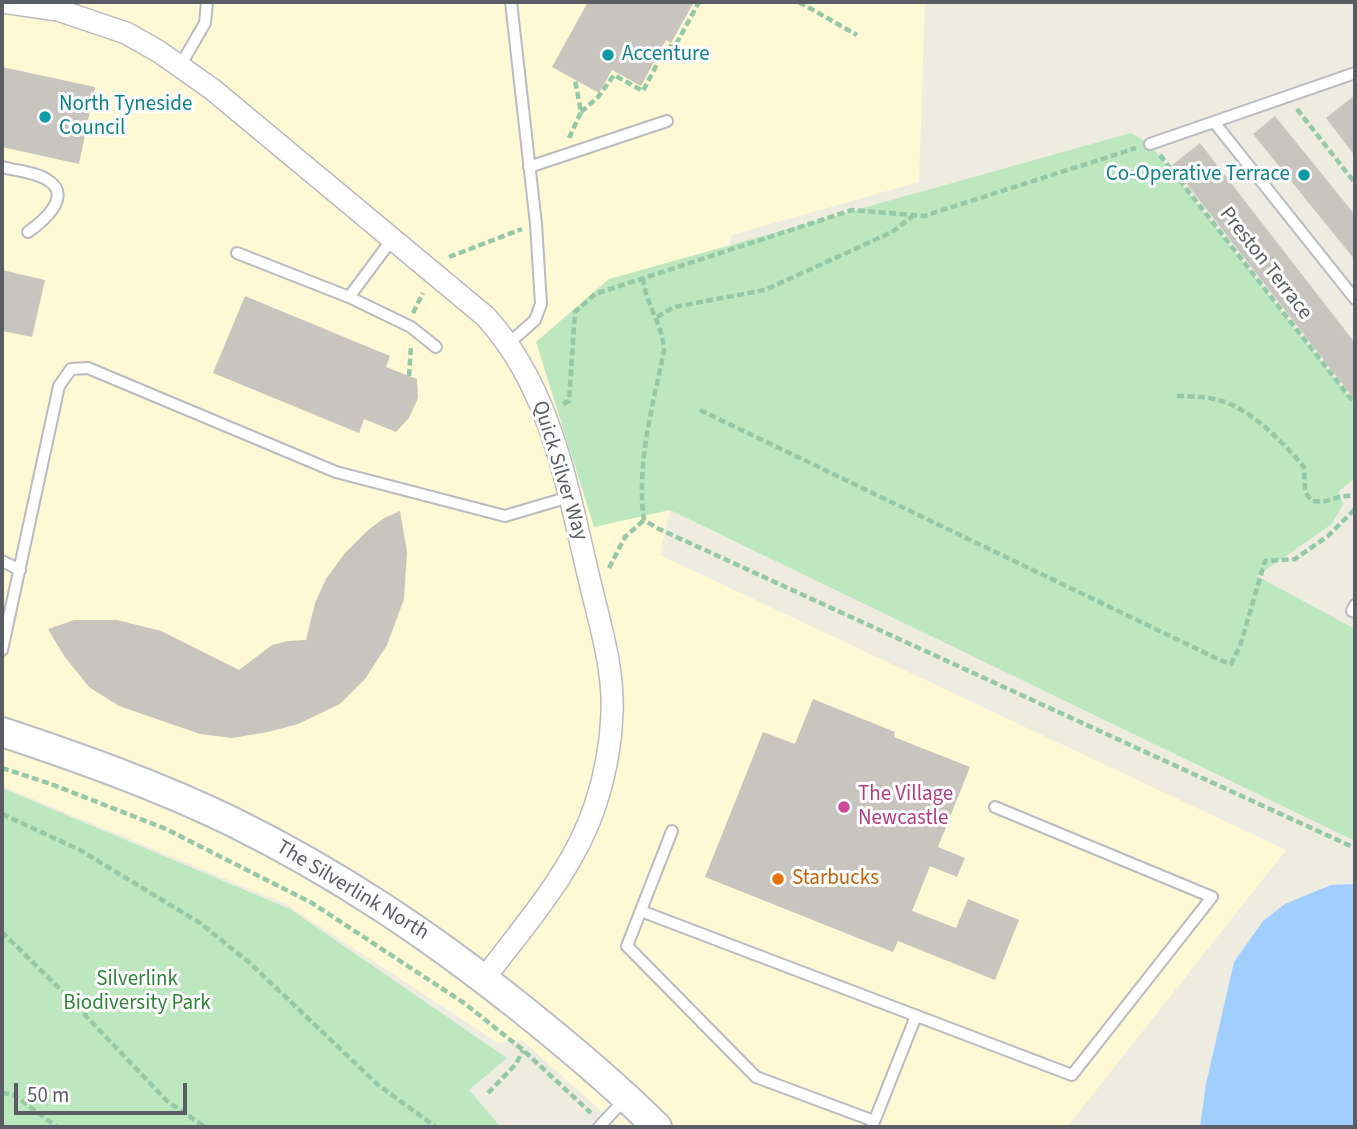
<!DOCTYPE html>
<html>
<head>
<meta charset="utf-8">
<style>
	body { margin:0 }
	#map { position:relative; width:1357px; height:1129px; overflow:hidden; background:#eeece1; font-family:"Source Sans 3",sans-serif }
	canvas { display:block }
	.frame { position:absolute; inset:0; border:4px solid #5a5d63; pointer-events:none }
	.scale { position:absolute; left:14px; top:1083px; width:173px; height:32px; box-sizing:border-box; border:4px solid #5a5d63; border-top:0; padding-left:9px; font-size:21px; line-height:24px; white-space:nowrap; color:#5a5d63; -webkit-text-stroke:5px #fff; paint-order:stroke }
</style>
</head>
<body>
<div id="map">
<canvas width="1357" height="1129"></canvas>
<div class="frame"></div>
<div class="scale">50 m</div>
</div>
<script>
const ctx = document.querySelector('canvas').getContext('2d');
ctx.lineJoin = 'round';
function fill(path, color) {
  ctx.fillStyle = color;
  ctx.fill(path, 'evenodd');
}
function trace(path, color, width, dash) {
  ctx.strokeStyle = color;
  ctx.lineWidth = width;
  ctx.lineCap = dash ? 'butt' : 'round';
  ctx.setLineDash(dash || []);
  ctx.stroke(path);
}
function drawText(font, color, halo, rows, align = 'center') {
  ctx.font = font + ' "Source Sans 3",sans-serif';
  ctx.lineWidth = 6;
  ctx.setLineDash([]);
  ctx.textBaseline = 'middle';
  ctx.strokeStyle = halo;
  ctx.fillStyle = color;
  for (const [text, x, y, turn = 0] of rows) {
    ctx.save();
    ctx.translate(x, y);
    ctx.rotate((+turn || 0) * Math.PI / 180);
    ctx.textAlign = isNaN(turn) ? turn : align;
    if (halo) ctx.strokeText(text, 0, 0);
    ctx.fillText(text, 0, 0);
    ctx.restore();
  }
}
const commercial = new Path2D(`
	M 2,2 L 925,2 L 919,182 L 732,235 L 660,555 L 1286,850 L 1067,1127 L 619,1127 L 522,1040 L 498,1043 L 286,904 L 2,786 Z`);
const green = new Path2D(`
	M 1131,133 L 1150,144 L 1355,404 L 1355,478 L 1339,491 L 1343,504 L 1332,524 L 1257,576 L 1355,629 L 1355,841 L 670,510 L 594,527 L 536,342 L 609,279 Z
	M 2,788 L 290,909 L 507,1058 L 469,1090 L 500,1126 L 2,1127 Z`);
const water = new Path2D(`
	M 1355,884 L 1355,1127 L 1200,1127 L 1206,1084 L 1234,962 L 1263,921 L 1285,904 L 1331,885 Z`);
const building = new Path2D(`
	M 588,2 L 694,2 L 671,43 L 666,40 L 641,86 L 612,70 L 599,93 L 552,67 Z
	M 2,67 L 95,87 L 79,164 L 2,147 Z
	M 1355,95 L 1355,156 L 1326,118 Z
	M 1275,116 L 1355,215 L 1355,260 L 1253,134 Z
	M 1200,143 L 1355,343 L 1355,400 L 1172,165 Z
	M 2,270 L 45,280 L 32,337 L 2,331 Z
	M 245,296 L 390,356 L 386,367 L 417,379 L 418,398 L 409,418 L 396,432 L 364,419 L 359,433 L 213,373 Z
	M 400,511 L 407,552 L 404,599 L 387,645 L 365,679 L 340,704 L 298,724 L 268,732 L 232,738 L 200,734 L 119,706 L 89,687 L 64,656 L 48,629 L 74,620 L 117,620 L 161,631 L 239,670 L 272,645 L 288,641 L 306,640 L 315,603 L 326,579 L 345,553 L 367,531 L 384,518 Z
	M 813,699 L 895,732 L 894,737 L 970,767 L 938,847 L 965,858 L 957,877 L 930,866 L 912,911 L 956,928 L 968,899 L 1019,920 L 995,980 L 898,941 L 893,952 L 705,877 L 763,732 L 795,744 Z`);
const path = new Path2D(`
	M 799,2 L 857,35
	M 1297,109 L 1355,183
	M 581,112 L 598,97 L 614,75 L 643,91 L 667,45 L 674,48 L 699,2
	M 569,138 L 581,112 L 575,80
	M 1160,155 L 1355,404
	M 449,257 L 522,229
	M 643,278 C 645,304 663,324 664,351 C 653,405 636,464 644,520 L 657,528 L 1355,848
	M 413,313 L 423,293
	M 657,317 L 674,307 L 765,290 L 892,232 L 913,216
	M 409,376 L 411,346
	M 1177,396 C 1195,396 1216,397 1232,405 C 1260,418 1284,444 1304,467 L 1305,492 L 1312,501 C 1333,504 1334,494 1355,496
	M 563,404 L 569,401 L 575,312 L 595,294 L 852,210 L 924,216 L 1136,148
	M 700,410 L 1220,660 L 1231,664 L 1240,646 L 1265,561 L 1295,559 L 1328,536 L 1355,509
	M 609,568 L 625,537 L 644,520
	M 2,768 L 51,784 L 166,829 L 312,903 L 464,1003 L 523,1050 L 591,1113
	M 2,814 L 80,850 L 200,923 L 251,964 L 377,1084 L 436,1127
	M 2,932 L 63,992 L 167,1101 L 205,1127
	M 2,1093 L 14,1095 L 57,1127
	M 488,1093 L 516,1064 L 523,1050`);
const lane = new Path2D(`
	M 180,66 L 205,23 L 207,2
	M 1214,122 L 1355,299
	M 1150,144 L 1355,73
	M 2,167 C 16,171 37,172 49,181 C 73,197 41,223 28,232
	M 529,167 L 667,121
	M 237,253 L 349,297 L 411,327 L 436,347
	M 349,297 L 393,238
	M 508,344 L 535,320 L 541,304 L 536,224 L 511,2
	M 2,561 L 20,570
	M 1355,605 L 1352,611 L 1355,612
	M 2,650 L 59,386 L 71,369 L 88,368 L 336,472 L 505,516 L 569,497
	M 672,831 L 627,946 L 756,1077 L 874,1121
	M 641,911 L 1072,1075 L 1212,897 L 995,807
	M 599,1127 L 625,1099
	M 872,1127 L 916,1016`);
const street = new Path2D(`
	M 3,2 L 58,10 L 126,33 L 158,51 L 212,89 L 485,316 C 551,387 567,487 589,578 C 599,622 614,667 612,713 C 611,745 605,776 595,806 C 573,872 525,924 484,979`);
const secondary = new Path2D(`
	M 2,732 C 80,758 159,786 233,822 C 338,874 426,933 517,1005 C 566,1044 613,1083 657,1127`);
const markers = [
	[608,55,7,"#0f9aa8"],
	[45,117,7,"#0f9aa8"],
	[1304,175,7,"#0f9aa8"],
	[844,807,7,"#d1479c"],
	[778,879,7,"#e8710a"]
];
const cultureNames = [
	["Accenture",622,55],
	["North Tyneside",59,105],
	["Council",59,129],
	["Co-Operative Terrace",1290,175,"right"]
];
const streetNames = [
	["Preston Terrace",1265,264,52],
	["Quick Silver Way",559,471,73],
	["The Silverlink North",352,891,31]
];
const hotelNames = [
	["The Village",858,795],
	["Newcastle",858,819]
];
const foodNames = [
	["Starbucks",792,879]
];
const parkNames = [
	["Silverlink",137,980],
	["Biodiversity Park",137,1004]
];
fill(commercial, '#fff8d4');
fill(green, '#bce7bf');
fill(water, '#9fceff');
fill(building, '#c8c5be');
trace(lane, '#b9bbc1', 14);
trace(street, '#b9bbc1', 24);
trace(secondary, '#babdc4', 32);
trace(path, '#94c8a7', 4.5, [7, 3.5]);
trace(lane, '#fff', 10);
trace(street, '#fff', 21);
trace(secondary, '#fff', 28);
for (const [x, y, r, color] of markers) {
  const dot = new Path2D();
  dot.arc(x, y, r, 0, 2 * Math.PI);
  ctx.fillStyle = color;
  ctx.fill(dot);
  trace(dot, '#fff', 2.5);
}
drawText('21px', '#0d838f', '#fff', cultureNames, 'left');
drawText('21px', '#5a5d63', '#fff', streetNames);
drawText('21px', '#b23c85', '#fff', hotelNames, 'left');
drawText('21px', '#c56008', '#fff', foodNames, 'left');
drawText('21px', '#2f843a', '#fff', parkNames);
</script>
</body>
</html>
